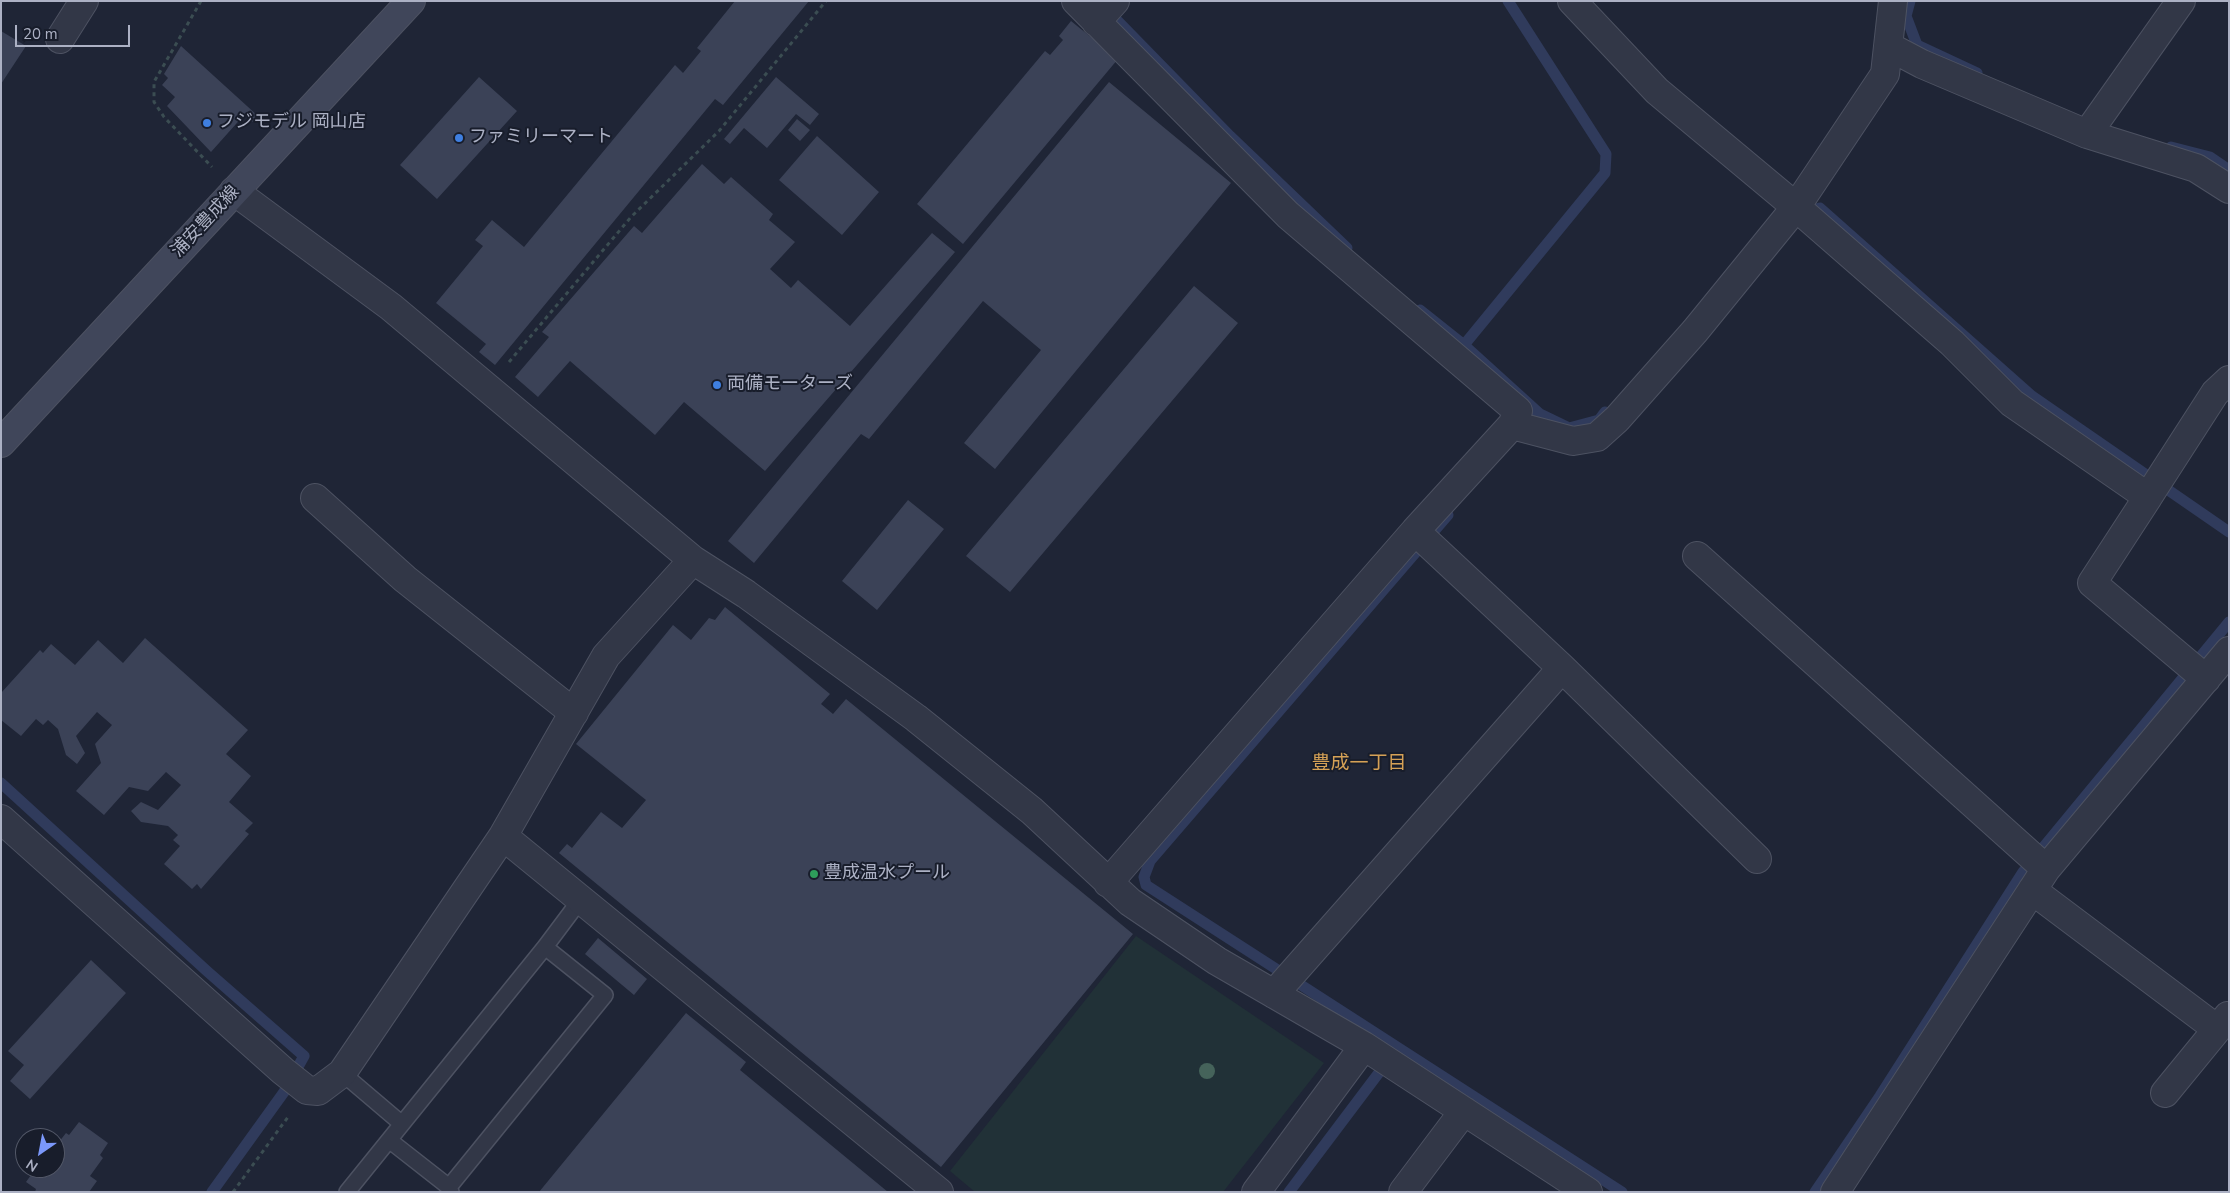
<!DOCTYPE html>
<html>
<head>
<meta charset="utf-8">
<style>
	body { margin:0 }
	#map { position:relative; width:2230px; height:1193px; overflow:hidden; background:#1f2536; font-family:"Nunito Sans",sans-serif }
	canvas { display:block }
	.frame { position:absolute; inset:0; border:2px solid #acb1c4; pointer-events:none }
	.north { position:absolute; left:15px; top:1128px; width:50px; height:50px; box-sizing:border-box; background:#181d2b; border:1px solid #535868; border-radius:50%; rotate:213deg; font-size:14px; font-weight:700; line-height:20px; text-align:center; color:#acb1c4 }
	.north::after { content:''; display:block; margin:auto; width:18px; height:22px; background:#7b98fa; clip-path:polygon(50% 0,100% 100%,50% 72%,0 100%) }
	.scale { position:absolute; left:15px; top:25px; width:115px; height:22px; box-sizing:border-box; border:2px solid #acb1c4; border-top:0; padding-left:6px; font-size:15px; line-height:18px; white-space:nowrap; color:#acb1c4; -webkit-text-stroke:4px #181d2b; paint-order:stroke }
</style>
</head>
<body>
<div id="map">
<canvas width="2230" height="1193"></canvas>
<div class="frame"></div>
<div class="north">N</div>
<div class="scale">20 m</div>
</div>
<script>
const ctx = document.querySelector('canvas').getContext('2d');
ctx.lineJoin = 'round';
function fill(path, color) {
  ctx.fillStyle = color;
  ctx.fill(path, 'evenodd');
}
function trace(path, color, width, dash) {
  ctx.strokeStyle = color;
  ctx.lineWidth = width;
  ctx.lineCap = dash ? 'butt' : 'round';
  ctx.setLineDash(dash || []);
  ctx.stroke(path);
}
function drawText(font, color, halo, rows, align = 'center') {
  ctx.font = font + ' "Nunito Sans","Noto Sans JP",sans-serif';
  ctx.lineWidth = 4;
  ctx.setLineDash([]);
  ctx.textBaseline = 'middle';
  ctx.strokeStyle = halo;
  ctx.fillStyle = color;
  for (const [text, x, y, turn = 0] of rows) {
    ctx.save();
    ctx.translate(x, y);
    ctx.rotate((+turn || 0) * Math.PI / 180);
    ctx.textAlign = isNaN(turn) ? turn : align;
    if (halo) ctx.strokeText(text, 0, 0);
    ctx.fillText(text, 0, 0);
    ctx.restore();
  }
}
const green = new Path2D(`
	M 1136,936 L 1324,1063 L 1223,1192 L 975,1192 L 950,1171 Z`);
const stream = new Path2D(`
	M 1910,1 L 1906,16 L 1917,45
	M 1106,9 L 1230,136 L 1347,248
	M 1914,48 L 1917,45 L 1977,73
	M 2171,147 L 2210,157 L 2229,170
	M 1808,212 L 1820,208 L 2032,396 L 2229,532
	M 1420,310 L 1464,345 L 1540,414 L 1569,428 L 1599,420 L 1605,412
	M 1464,345 L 1605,173 L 1606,154 L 1508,1
	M 1527,427 L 1540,414
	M 1448,515 L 1150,861 L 1144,877 L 1146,885 L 1622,1192
	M 1,783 L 208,972 L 304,1056 L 284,1092 L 212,1192
	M 1289,1192 L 1387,1062
	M 1815,1192 L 1880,1096 L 2023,872 L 2229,622`);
const building = new Path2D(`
	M 735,1 L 809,1 L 723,105 L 715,99 L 495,365 L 479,352 L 486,344 L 436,303 L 483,246 L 475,240 L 492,220 L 524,247 L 675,65 L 683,73 L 701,51 L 697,48 Z
	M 1071,21 L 1118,59 L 963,244 L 917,204 L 1045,51 L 1050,55 L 1063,40 L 1059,36 Z
	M 1,31 L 26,46 L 1,84 Z
	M 181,46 L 258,116 L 252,122 L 244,115 L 211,152 L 167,106 L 175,97 L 162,85 L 168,78 L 164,74 Z
	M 479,77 L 517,111 L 437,199 L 400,165 Z
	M 776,77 L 819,114 L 810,125 L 796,114 L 767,148 L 744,128 L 730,144 L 724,139 Z
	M 1109,82 L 1231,183 L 995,469 L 964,443 L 1041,350 L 983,301 L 869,439 L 861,434 L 754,563 L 728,541 Z
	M 797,119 L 810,130 L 800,141 L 788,130 Z
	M 817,136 L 879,192 L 842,235 L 779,180 Z
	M 702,164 L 724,184 L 731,177 L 773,214 L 769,220 L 795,242 L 770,269 L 791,288 L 798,280 L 850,326 L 932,233 L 955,252 L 765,471 L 684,402 L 655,435 L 570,361 L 538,397 L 515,377 L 549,337 L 542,332 L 634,226 L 642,233 Z
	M 1194,286 L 1238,323 L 1010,592 L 966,556 Z
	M 908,500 L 944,529 L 877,610 L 842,581 Z
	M 725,607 L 830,694 L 821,704 L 833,714 L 846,699 L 1133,934 L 941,1167 L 559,853 L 567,844 L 572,848 L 601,812 L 622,828 L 646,800 L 576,744 L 673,625 L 691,640 L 709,618 L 715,620 Z
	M 145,638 L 248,730 L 226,754 L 251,776 L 229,802 L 253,823 L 245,831 L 249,834 L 201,889 L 197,884 L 192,889 L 164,864 L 180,846 L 173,840 L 178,835 L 168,826 L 141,822 L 131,811 L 141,802 L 158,810 L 181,785 L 166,772 L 148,791 L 129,787 L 104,815 L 76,791 L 101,763 L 95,744 L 112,725 L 97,712 L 76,736 L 85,753 L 77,764 L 66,755 L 58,729 L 48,720 L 43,725 L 36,719 L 21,736 L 1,720 L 1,693 L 40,650 L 43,653 L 51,644 L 75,665 L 98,640 L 123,663 Z
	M 598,938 L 647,979 L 634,995 L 585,954 Z
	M 91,960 L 126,993 L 30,1099 L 10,1081 L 24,1065 L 8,1051 Z
	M 686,1013 L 746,1062 L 740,1070 L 888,1192 L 539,1192 Z
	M 79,1122 L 108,1143 L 100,1155 L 103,1158 L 90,1176 L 97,1181 L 89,1192 L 35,1192 L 36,1189 L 26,1182 L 36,1168 L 55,1168 L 55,1147 L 66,1133 L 69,1135 Z`);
const path = new Path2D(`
	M 201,1 L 154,82 L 154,102 L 164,117 L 212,167
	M 509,362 L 631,217 L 719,131 L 826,1
	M 233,1192 L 288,1117`);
const lane = new Path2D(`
	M 545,947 L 581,899
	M 342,1073 L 402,1124
	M 389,1140 L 449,1187 L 451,1192
	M 347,1192 L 545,947 L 605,995 L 449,1187`);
const street = new Path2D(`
	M 1076,1 L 1288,215 L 1518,411 L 1512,425
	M 1572,1 L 1657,91 L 1796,207 L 1952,343 L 2012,403 L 2148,497 L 2092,583 L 2206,679
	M 1096,22 L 1115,1
	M 60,39 L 84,1
	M 1888,46 L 1922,64 L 2087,134 L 2196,168 L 2229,189
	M 2087,134 L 2181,1
	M 234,191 L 391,307 L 693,560 L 746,594 L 916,718 L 1032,811 L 1130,902 L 1217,961 L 1364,1046 L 1588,1192
	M 2148,497 L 2215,393 L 2229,380
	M 315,498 L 405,579 L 574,713
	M 1415,531 L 1562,668 L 1757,859
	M 1697,556 L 2046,869
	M 1,819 L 283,1071 L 307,1090 L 318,1091 L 342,1073 L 503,836 L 606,656 L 693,560
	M 503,836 L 939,1192
	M 1108,883 L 1415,531 L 1512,425 L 1573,441 L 1597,437 L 1617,419 L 1695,331 L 1796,207 L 1885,74 L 1893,1
	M 2032,890 L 2217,1029
	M 1274,994 L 1562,668
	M 2165,1093 L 2228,1016
	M 1256,1192 L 1364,1046
	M 1403,1192 L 1464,1111
	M 1835,1192 L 2046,869 L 2229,651`);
const secondary = new Path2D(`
	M 1,443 L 411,1`);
const trees = [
	[1207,1071]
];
const markers = [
	[207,123,5,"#3f7fe0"],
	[459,138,5,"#3f7fe0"],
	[717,385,5,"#3f7fe0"],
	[814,874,5,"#2e9e5b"]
];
const poiNames = [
	["フジモデル 岡山店",217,123],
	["ファミリーマート",469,138],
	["両備モーターズ",727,385],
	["豊成温水プール",824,874]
];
const streetNames = [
	["浦安豊成線",206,222,-47]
];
const neighbourhoodNames = [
	["豊成一丁目",1359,764]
];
fill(green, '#213137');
trace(stream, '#303b5c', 11);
fill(building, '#3b4257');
trace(lane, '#4d5262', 18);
trace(street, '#4d5262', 30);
trace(secondary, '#4d5262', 30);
trace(path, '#3b4d52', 3, [4, 4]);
trace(lane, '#323747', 15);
trace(street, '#323747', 28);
trace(secondary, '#40465a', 28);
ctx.fillStyle = '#45635a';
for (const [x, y] of trees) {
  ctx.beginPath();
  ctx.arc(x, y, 8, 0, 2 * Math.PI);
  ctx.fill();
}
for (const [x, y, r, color] of markers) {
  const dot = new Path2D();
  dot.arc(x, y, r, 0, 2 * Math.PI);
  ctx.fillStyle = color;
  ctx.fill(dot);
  trace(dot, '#181d2b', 2);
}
drawText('18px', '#acb1c4', '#181d2b', poiNames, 'left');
drawText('18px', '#acb1c4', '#181d2b', streetNames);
drawText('19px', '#d5a156', '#181d2b', neighbourhoodNames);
</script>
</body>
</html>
